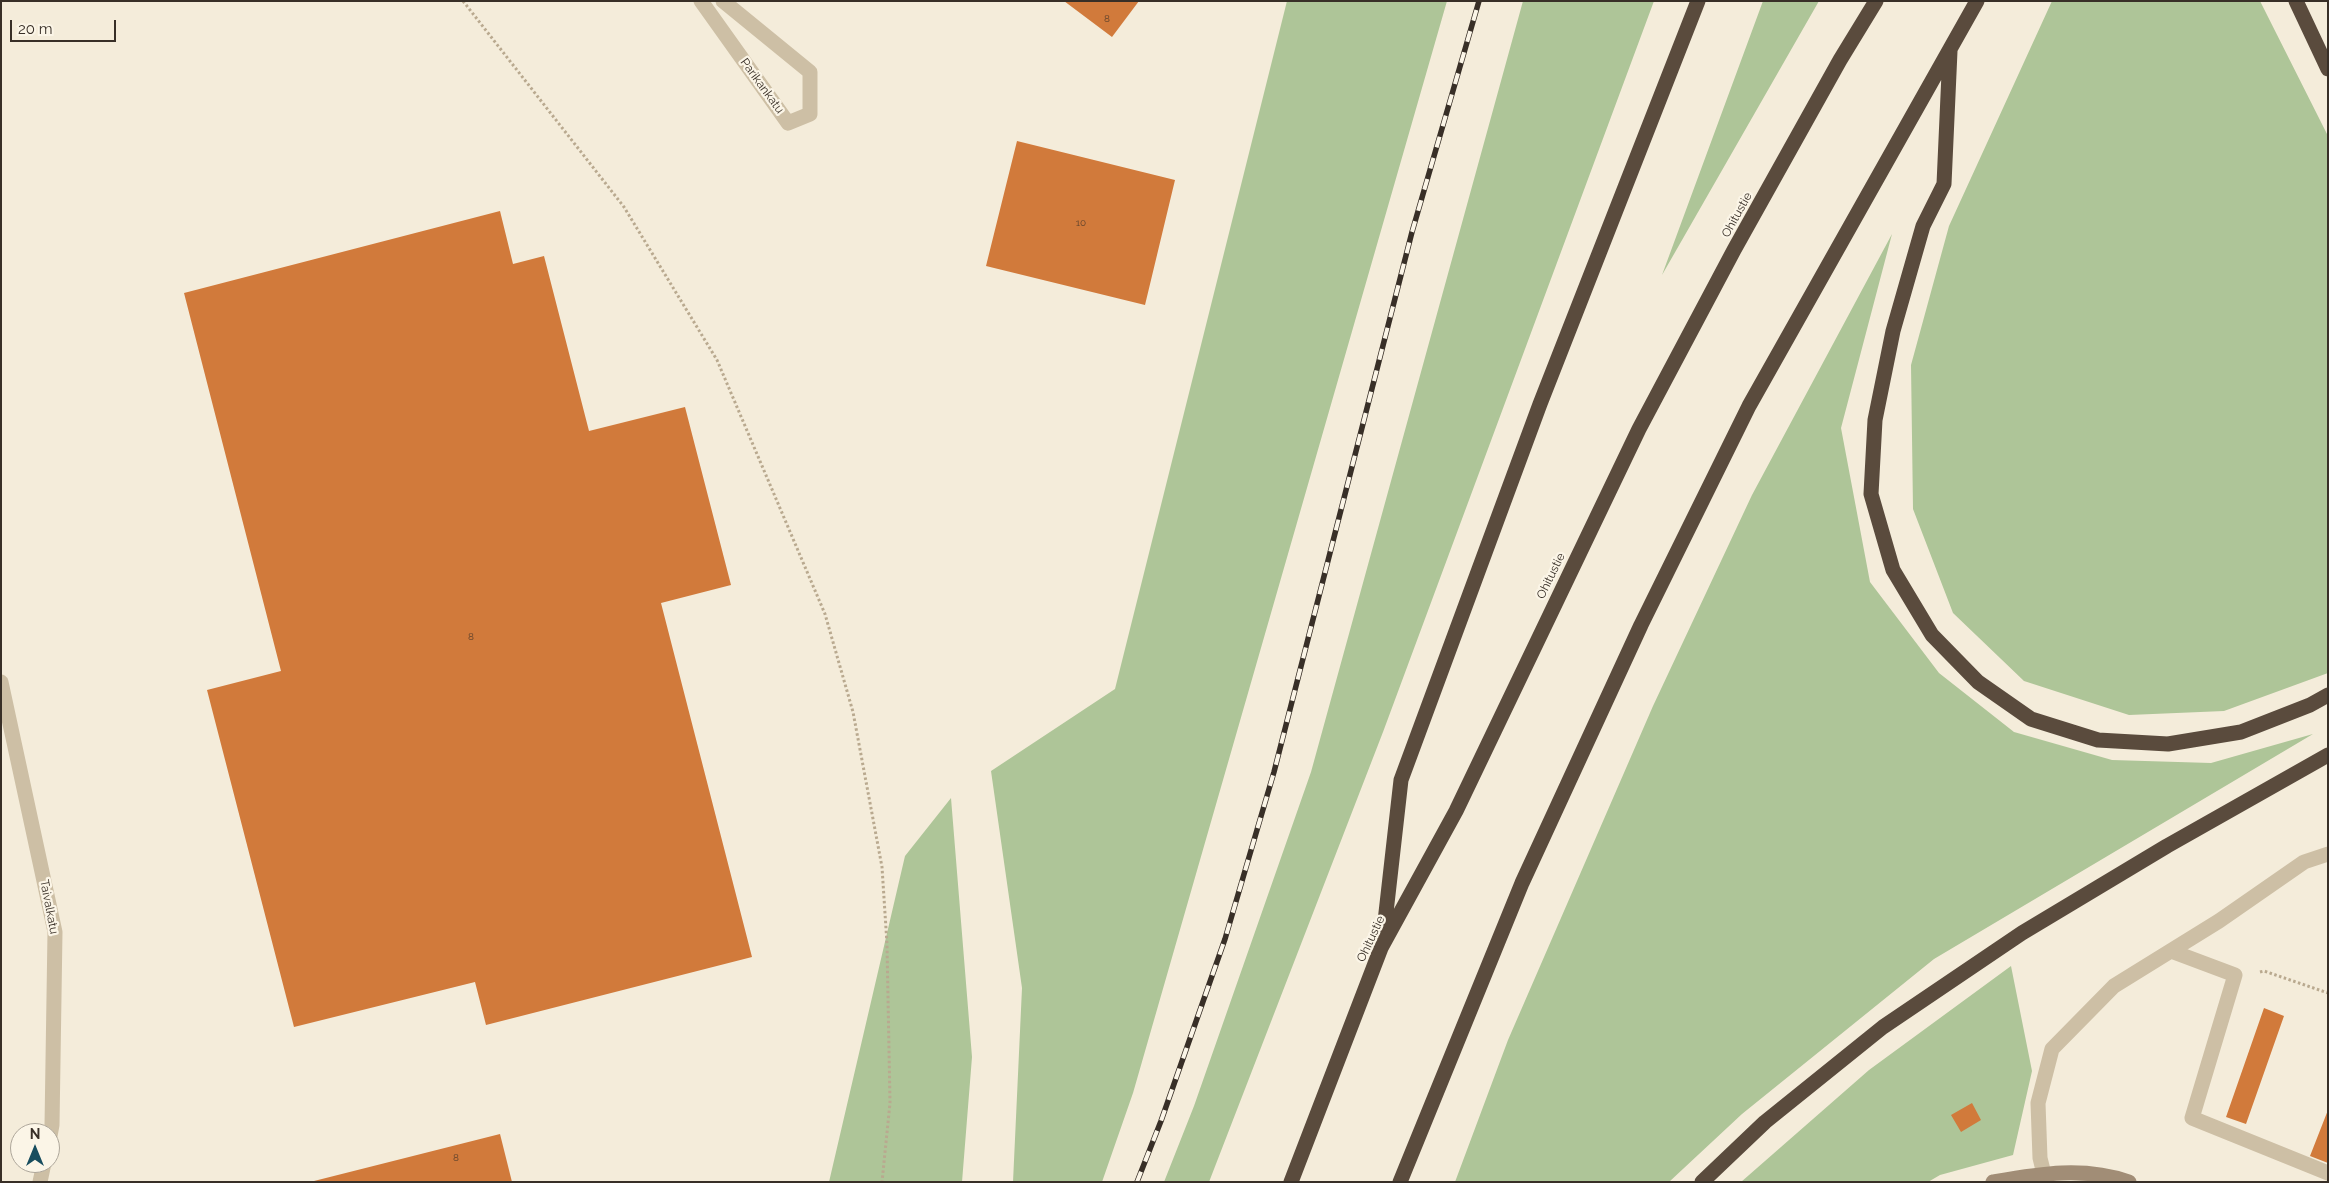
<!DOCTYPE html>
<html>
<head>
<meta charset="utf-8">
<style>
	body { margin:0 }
	#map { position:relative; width:2329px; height:1183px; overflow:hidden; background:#f4ecda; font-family:Raleway,sans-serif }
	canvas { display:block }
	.frame { position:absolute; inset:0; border:2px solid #382f27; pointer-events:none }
	.north { position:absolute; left:10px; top:1123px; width:50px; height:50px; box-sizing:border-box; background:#fbf5e7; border:1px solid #ada69a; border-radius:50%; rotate:0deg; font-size:14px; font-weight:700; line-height:20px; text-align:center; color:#382f27 }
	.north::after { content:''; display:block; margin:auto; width:18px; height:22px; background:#184d5e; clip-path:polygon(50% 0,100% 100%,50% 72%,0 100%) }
	.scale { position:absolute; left:10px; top:20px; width:106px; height:22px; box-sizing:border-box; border:2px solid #382f27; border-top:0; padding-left:6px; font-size:15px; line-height:18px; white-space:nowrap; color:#382f27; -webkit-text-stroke:4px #fbf5e7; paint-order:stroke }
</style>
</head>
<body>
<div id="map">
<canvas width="2329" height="1183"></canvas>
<div class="frame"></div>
<div class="north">N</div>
<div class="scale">20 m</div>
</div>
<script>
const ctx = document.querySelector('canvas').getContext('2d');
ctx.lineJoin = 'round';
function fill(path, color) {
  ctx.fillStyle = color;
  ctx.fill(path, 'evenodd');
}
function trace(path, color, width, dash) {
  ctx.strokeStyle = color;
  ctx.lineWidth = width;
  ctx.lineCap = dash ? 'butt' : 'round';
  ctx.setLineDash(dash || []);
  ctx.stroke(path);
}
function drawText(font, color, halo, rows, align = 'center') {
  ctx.font = font + ' Raleway,sans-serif';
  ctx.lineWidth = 4.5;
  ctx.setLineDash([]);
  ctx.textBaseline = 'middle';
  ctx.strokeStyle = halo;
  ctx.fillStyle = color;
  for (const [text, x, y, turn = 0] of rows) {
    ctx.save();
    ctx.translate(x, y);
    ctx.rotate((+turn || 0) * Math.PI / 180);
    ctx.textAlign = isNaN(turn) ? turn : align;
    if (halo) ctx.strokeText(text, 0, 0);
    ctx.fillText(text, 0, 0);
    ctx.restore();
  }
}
const green = new Path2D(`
	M 1287,1 L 1447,1 L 1133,1093 L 1102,1182 L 1013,1182 L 1022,988 L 991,771 L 1115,689 Z
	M 1523,1 L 1654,1 L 1383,732 L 1209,1182 L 1164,1182 L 1194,1106 L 1311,772 Z
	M 1763,1 L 1819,1 L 1662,275 Z
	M 2052,1 L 2260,1 L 2328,136 L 2328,673 L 2224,711 L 2129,715 L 2024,681 L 1953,613 L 1913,509 L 1911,365 L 1949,226 Z
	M 1892,234 L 1841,428 L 1870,582 L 1939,673 L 2014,732 L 2112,760 L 2211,763 L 2313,734 L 1934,959 L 1742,1114 L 1669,1182 L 1455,1182 L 1508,1040 L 1653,706 L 1752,495 Z
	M 951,798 L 972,1057 L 962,1182 L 829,1182 L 905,856 Z
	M 2011,966 L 2032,1071 L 2013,1155 L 1940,1175 L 1928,1182 L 1741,1182 L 1869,1070 Z`);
const building = new Path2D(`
	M 1064,1 L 1139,1 L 1112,37 Z
	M 1017,141 L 1175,180 L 1145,305 L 986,266 Z
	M 500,211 L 513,264 L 544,256 L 589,431 L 685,407 L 731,585 L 661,603 L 752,957 L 486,1025 L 475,982 L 294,1027 L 207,690 L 281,671 L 184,293 Z
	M 2264,1008 L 2284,1016 L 2246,1124 L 2226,1117 Z
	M 1972,1103 L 1981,1120 L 1961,1132 L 1951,1115 Z
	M 2328,1110 L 2328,1163 L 2310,1156 Z
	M 500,1134 L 512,1182 L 314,1182 L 314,1181 Z`);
const path = new Path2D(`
	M 463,1 L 624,207 L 717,360 L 825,614 L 853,712 L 882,867 L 887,944 L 890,1103 L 882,1182
	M 2260,972 L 2264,971 L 2328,993`);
const lane = new Path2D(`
	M 2171,951 L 2235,975 L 2192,1118 L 2328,1173
	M 2046,1182 L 2040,1158 L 2038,1103 L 2052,1049 L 2114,986 L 2219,921 L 2304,862 L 2328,854`);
const street = new Path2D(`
	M 701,1 L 788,123 L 810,114 L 810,72 L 723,1
	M 1,682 L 55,932 L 52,1125 L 50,1136
	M 40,1182 L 44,1163`);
const secondary = new Path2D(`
	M 1993,1182 C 2039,1174 2083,1166 2129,1182`);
const highway = new Path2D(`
	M 2296,1 L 2328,69
	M 1950,51 L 1944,184 L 1923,226 L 1893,331 L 1875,420 L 1871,494 L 1893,570 L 1932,635 L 1978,682 L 2031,719 L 2098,740 L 2168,744 L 2241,732 L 2310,705 L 2328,695
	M 1383,939 L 1401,780 L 1540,404 L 1698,1
	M 1291,1182 L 1381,948 L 1456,811 L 1639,429 L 1734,250 L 1840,60 L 1876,1
	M 1400,1182 L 1522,883 L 1641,625 L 1749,406 L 1977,1
	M 1702,1182 L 1765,1122 L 1883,1027 L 2022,933 L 2167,846 L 2328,755`);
const rail = new Path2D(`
	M 1137,1182 L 1161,1121 L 1225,939 L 1274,772 L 1412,232 L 1479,1`);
const numberNames = [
	["8",1107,19],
	["10",1081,223],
	["8",471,637],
	["8",456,1158]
];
const streetNames = [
	["Parikankatu",762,86,54],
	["Ohitustie",1737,215,-61],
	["Ohitustie",1551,576,-64],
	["Taivalkatu",49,907,79],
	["Ohitustie",1371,939,-65]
];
fill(green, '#aec598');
fill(building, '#d17a3b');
trace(path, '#b9a98f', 3, [2.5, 2.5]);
trace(lane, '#cdbfa5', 15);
trace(street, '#cdbfa5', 15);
trace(secondary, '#a18d76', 15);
trace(highway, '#5a4b3d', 15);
trace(rail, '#382f27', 5.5);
trace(rail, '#fbf5e7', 4, [11]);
drawText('10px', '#5e422c', null, numberNames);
drawText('12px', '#382f27', '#fbf5e7', streetNames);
</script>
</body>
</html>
